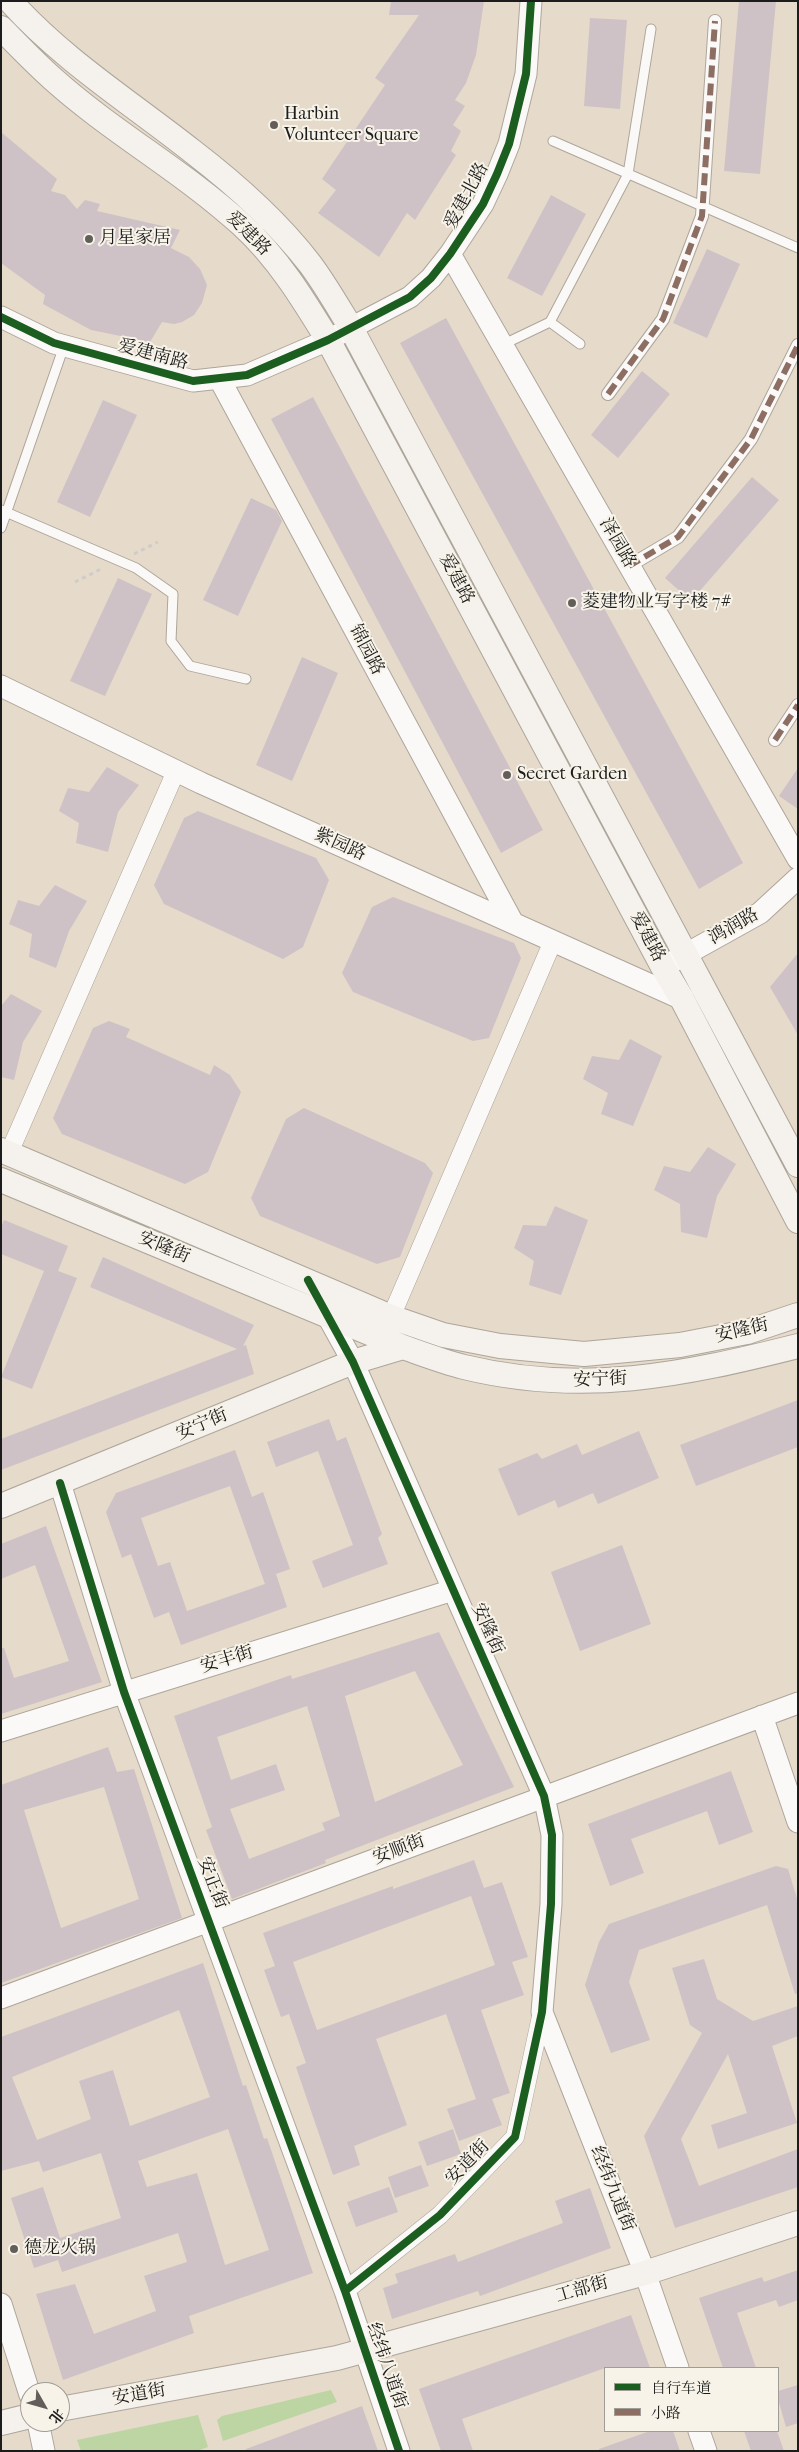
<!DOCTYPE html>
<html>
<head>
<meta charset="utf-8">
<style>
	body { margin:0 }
	#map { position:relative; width:799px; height:2452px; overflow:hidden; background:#e6daca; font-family:"IM FELL French Canon","Noto Serif SC",serif }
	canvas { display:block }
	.frame { position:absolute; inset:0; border:2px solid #1c1c1c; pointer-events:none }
	.legend { position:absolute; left:604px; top:2367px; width:175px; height:65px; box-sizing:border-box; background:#f7f3e8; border:1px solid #9f9d96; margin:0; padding:6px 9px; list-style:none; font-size:15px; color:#1c1c1c }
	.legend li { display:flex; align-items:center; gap:10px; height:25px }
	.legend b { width:25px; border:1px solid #9f9d96 }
	.north { position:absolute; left:20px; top:2382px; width:50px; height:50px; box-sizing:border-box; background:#f7f3e8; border:1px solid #9f9d96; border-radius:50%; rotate:128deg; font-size:14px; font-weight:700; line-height:20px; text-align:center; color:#1c1c1c }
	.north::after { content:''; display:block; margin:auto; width:18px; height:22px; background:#635e59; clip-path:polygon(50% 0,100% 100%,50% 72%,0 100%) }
</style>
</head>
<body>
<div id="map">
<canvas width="799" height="2452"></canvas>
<div class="frame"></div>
<ul class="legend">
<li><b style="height:6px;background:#1b5e20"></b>自行车道</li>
<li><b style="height:6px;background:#8d6e63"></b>小路</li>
</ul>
<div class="north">北</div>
</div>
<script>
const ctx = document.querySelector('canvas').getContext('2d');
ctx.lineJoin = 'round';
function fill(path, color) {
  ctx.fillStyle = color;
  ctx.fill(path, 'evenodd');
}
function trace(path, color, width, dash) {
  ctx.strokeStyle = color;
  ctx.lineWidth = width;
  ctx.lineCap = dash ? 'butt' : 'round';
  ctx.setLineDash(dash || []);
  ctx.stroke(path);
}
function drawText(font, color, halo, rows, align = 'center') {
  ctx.font = font + ' "IM FELL French Canon","Noto Serif SC",serif';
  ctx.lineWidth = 4;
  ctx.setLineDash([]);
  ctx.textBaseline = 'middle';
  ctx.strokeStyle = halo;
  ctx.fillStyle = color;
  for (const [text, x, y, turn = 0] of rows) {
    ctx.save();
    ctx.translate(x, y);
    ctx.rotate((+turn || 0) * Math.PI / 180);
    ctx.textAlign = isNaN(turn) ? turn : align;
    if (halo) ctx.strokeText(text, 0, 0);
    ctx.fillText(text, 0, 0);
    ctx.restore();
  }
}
const green = new Path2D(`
	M 331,2390 L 337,2402 L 223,2441 L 217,2420 L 222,2416 Z
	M 198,2415 L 208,2447 L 197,2451 L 81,2451 L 77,2440 Z`);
const building = new Path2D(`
	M 391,1 L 484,1 L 476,55 L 466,83 L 455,100 L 465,106 L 453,125 L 461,131 L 451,151 L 456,155 L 415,220 L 407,213 L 379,257 L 318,213 L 336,190 L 322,179 L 385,85 L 375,78 L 419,15 L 389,15 Z
	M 739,1 L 776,1 L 760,174 L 724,171 Z
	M 590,18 L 627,20 L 620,109 L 584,106 Z
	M 1,132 L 57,179 L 51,191 L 65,195 L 77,209 L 85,200 L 100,204 L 97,211 L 180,230 L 171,248 L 189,257 L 200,269 L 207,285 L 202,303 L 194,315 L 182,322 L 174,324 L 162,322 L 150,342 L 91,330 L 43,304 L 45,295 L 1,263 Z
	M 551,195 L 586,214 L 542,296 L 507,278 Z
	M 707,249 L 740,264 L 707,338 L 673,323 Z
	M 446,318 L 743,863 L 699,889 L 400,343 Z
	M 642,371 L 670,394 L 618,458 L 591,435 Z
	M 313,397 L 543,830 L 501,853 L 271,419 Z
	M 103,400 L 137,415 L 90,517 L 57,502 Z
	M 752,477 L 779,500 L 691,601 L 665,578 Z
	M 251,498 L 276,510 L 282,521 L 238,616 L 203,600 Z
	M 118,578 L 152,594 L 105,696 L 70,681 Z
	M 302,657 L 338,673 L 292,781 L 256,765 Z
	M 107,767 L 139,785 L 118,812 L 108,852 L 76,843 L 79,823 L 59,811 L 68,788 L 89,792 Z
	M 798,768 L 798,809 L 779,796 Z
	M 198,811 L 316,858 L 329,880 L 303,947 L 283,959 L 164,904 L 154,885 L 184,818 Z
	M 55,885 L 87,901 L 69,931 L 56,968 L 29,957 L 32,934 L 9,924 L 18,900 L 39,906 Z
	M 393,897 L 514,943 L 521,958 L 489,1038 L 473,1041 L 353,992 L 342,973 L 372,907 Z
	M 798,953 L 798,1035 L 770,987 Z
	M 11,994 L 42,1011 L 23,1042 L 14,1080 L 1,1077 L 1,1006 Z
	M 109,1021 L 130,1029 L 126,1037 L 210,1075 L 214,1065 L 230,1075 L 241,1092 L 208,1172 L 185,1184 L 62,1134 L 53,1118 L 93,1028 Z
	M 630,1039 L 662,1056 L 633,1126 L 601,1114 L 608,1093 L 583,1079 L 592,1056 L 619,1060 Z
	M 304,1108 L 425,1163 L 433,1173 L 400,1257 L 377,1264 L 260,1216 L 251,1198 L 286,1119 Z
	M 708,1147 L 736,1164 L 717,1196 L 707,1238 L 681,1232 L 680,1204 L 654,1190 L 664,1166 L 690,1172 Z
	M 555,1206 L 588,1220 L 561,1295 L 529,1285 L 534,1261 L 514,1248 L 523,1225 L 546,1226 Z
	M 4,1220 L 68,1246 L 58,1271 L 77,1278 L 32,1389 L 1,1377 L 44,1271 L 1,1254 L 1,1228 Z
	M 103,1257 L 254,1325 L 243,1346 L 246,1345 L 254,1374 L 1,1470 L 1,1439 L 237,1349 L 90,1287 Z
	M 798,1400 L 798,1447 L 696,1486 L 680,1445 Z
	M 329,1419 L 337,1441 L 346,1437 L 382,1534 L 378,1538 L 388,1564 L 323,1588 L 312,1561 L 353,1545 L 318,1451 L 276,1467 L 267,1442 Z
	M 639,1431 L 659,1478 L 598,1504 L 593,1493 L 558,1508 L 555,1500 L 518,1516 L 498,1469 L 537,1453 L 542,1459 L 577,1444 L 582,1455 Z
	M 235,1450 L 252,1497 L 263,1492 L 290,1569 L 276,1574 L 287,1607 L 181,1645 L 169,1612 L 154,1618 L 131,1554 L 122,1558 L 106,1512 L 116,1493 ZM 230,1486 L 265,1584 L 187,1611 L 170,1562 L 158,1566 L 141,1518 Z
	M 46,1526 L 102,1682 L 1,1714 L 1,1648 L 4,1648 L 14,1678 L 69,1661 L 35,1565 L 1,1579 L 1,1544 Z
	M 622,1545 L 651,1624 L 580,1651 L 551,1572 Z
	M 439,1632 L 514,1787 L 325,1860 L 326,1863 L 232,1899 L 206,1830 L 212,1827 L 174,1716 L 291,1675 L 292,1679 ZM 415,1671 L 463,1765 L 375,1802 L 345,1696 ZM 307,1706 L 340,1816 L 322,1823 L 325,1830 L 249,1859 L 230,1809 L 285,1790 L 276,1764 L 231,1780 L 217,1737 Z
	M 108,1747 L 117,1772 L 134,1769 L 182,1918 L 1,1983 L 1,1785 ZM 104,1787 L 139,1899 L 61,1928 L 24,1810 Z
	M 731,1771 L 753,1832 L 719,1845 L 707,1811 L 631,1839 L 644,1873 L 610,1886 L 588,1824 Z
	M 474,1860 L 484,1888 L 502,1882 L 528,1957 L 512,1962 L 524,1995 L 481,2010 L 510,2093 L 492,2099 L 502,2125 L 459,2141 L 447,2109 L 476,2099 L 446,2014 L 376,2039 L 407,2125 L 354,2146 L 360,2165 L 333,2175 L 296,2067 L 306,2063 L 289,2014 L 281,2017 L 264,1970 L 275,1966 L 263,1933 L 393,1886 L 393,1889 ZM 471,1896 L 495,1965 L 317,2030 L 293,1962 Z
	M 776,1866 L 788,1869 L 798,1902 L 798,1993 L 795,1994 L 767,1905 L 639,1950 L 629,1982 L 650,2040 L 611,2053 L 585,1985 L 599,1942 L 609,1924 Z
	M 704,1959 L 717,1999 L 753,2021 L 798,2006 L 798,2036 L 772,2046 L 797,2123 L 718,2149 L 711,2125 L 747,2113 L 728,2054 L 681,2139 L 699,2186 L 798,2149 L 798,2187 L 675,2228 L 644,2136 L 702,2033 L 690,2025 L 672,1968 Z
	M 203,1963 L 243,2086 L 246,2085 L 264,2139 L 267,2138 L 313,2273 L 189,2316 L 194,2333 L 63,2380 L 36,2294 L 75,2284 L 94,2334 L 156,2311 L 144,2276 L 187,2262 L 178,2233 L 62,2272 L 58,2260 L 34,2268 L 11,2198 L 43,2187 L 60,2238 L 121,2218 L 101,2153 L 43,2172 L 39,2161 L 1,2171 L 1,2037 ZM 179,2010 L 210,2097 L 130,2126 L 113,2070 L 79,2081 L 91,2119 L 37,2140 L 12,2077 ZM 228,2129 L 269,2250 L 225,2265 L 197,2173 L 147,2187 L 138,2161 Z
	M 453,2129 L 461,2154 L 427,2166 L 418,2142 Z
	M 421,2165 L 429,2186 L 395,2198 L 388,2177 Z
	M 389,2187 L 398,2212 L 356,2227 L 347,2202 Z
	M 590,2188 L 611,2248 L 480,2296 L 478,2291 L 392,2319 L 383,2288 L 398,2283 L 395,2274 L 455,2254 L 458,2262 L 563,2223 L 555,2201 Z
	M 798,2270 L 798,2300 L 779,2307 L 776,2300 L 737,2313 L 756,2368 L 723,2368 L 699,2298 L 762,2277 L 764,2282 Z
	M 631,2315 L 650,2368 L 605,2368 L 462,2419 L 473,2451 L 441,2451 L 419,2389 Z
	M 798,2385 L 798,2423 L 786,2427 L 778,2399 L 778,2391 Z
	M 362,2406 L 378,2451 L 246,2451 L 246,2449 Z
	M 650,2431 L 673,2431 L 680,2451 L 599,2451 L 599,2449 Z
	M 744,2431 L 777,2431 L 784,2451 L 751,2451 Z`);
const path = new Path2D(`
	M 134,554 L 158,542
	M 75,582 L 103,568`);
const service = new Path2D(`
	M 553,141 L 798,248
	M 550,322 L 580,344
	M 502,345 L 550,322 L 628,174 L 651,29
	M 1,510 L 136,568 L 173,594 L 171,641 L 190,666 L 246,679
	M 1,528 L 64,346`);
const pedestrian = new Path2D(`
	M 608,394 L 663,319 L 702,216 L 715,21
	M 629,566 L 678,537 L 751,439 L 798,345
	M 775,740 L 798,705`);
const minor = new Path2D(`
	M 9,1153 L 176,771
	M 391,1317 L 553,941
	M 345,2291 L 440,2215 L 515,2137 L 542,2012`);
const tertiary = new Path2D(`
	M 450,254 L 798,859
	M 1,317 L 54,343 L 193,381 L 247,375 L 328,340 L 410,297 L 431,278 L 450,254 L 483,204 L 497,174 L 509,144 L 526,74 L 531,1
	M 219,378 L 513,923
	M 1,686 L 201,783 L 682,999
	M 663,967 L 760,913 L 798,878
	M 322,1306 L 353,1362 L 544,1796 L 552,1835 L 551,1904 L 542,2012 L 645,2273 L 678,2368
	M 60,1483 L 124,1692 L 345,2291 L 399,2451
	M 762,1716 L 798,1822
	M 1,1731 L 453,1590
	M 1,1998 L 798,1703
	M 1,2304 L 30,2395
	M 38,2422 L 44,2451
	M 699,2431 L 706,2451`);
const secondary = new Path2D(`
	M 10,1 C 63,60 130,102 192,151 C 235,184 277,221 310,264 C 325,284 338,307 351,328 L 798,1165
	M 1,28 C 18,45 35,63 53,79 C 112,132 183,171 242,225 C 278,258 303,299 328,340 L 663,967 L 682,999 L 798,1221
	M 1,1150 L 391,1317 L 443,1335 L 500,1346 L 584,1354 L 680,1345 L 747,1332 L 798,1315
	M 1,1180 L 403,1347 C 423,1354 444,1362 464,1367 C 583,1396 683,1375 798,1346
	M 1,1506 L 353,1362 L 403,1347
	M 60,2409 L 337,2358 L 645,2273 L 798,2223
	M 1,2423 L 30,2416`);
const quiet = new Path2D(`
	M 608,394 L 663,319 L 702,216 L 715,21
	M 629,566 L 678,537 L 751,439 L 798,345
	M 775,740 L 798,705`);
const cycleway = new Path2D(`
	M 1,317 L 54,343 L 193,381 L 247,375 L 328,340 L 410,297 L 431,278 L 450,254 L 483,204 L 497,174 L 509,144 L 526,74 L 531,1
	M 308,1280 L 353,1362 L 536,1778 L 544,1796 L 552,1835 L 551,1904 L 542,2012 L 515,2137 L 440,2215 L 345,2291
	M 60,1483 L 124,1692 L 345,2291 L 399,2451`);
const markers = [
	[274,125,5,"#635e59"],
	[89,239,5,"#635e59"],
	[572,603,5,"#635e59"],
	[507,775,5,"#635e59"],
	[14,2249,5,"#635e59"]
];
const poiNames = [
	["Harbin",284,115],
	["Volunteer Square",284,136],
	["月星家居",99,239],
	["菱建物业写字楼 7#",582,603],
	["Secret Garden",517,775],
	["德龙火锅",24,2249]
];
const streetNames = [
	["爱建北路",467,196,-62],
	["爱建路",248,234,45],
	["爱建南路",153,355,15],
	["泽园路",617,543,60],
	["爱建路",456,579,62],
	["锦园路",366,650,62],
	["紫园路",340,845,24],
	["鸿润路",734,927,-30],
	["爱建路",647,937,62],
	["安隆街",164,1248,23],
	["安隆街",742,1331,-13],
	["安宁街",600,1380,-2],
	["安宁街",202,1425,-23],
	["安隆街",487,1629,66],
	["安丰街",227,1660,-17],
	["安顺街",399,1850,-21],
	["安正街",212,1883,69],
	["安道街",468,2163,-46],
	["经纬九道街",612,2189,68],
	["工部街",582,2290,-16],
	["经纬八道街",386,2366,71],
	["安道街",139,2395,-10]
];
fill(green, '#bcd5a3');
fill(building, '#cec2c7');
trace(service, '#ada69b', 11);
trace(pedestrian, '#ada69b', 14);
trace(minor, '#ada69b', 19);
trace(tertiary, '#ada69b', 23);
trace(secondary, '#ada69b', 26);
trace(path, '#d0ccc8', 3, [4, 4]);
trace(service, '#fbf9f7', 9);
trace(pedestrian, '#fbf9f7', 12);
trace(minor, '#fbf9f7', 18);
trace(tertiary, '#fbf9f7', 21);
trace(secondary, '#f5f1ec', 24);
trace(quiet, '#8d6e63', 6, [12, 6]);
trace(cycleway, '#1b5e20', 8);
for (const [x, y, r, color] of markers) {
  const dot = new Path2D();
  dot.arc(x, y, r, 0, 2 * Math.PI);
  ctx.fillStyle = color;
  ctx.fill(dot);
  trace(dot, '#f7f3e8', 2);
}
drawText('18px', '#1c1c1c', '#f7f3e8', poiNames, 'left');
drawText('18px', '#1c1c1c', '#f7f3e8', streetNames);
</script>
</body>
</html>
